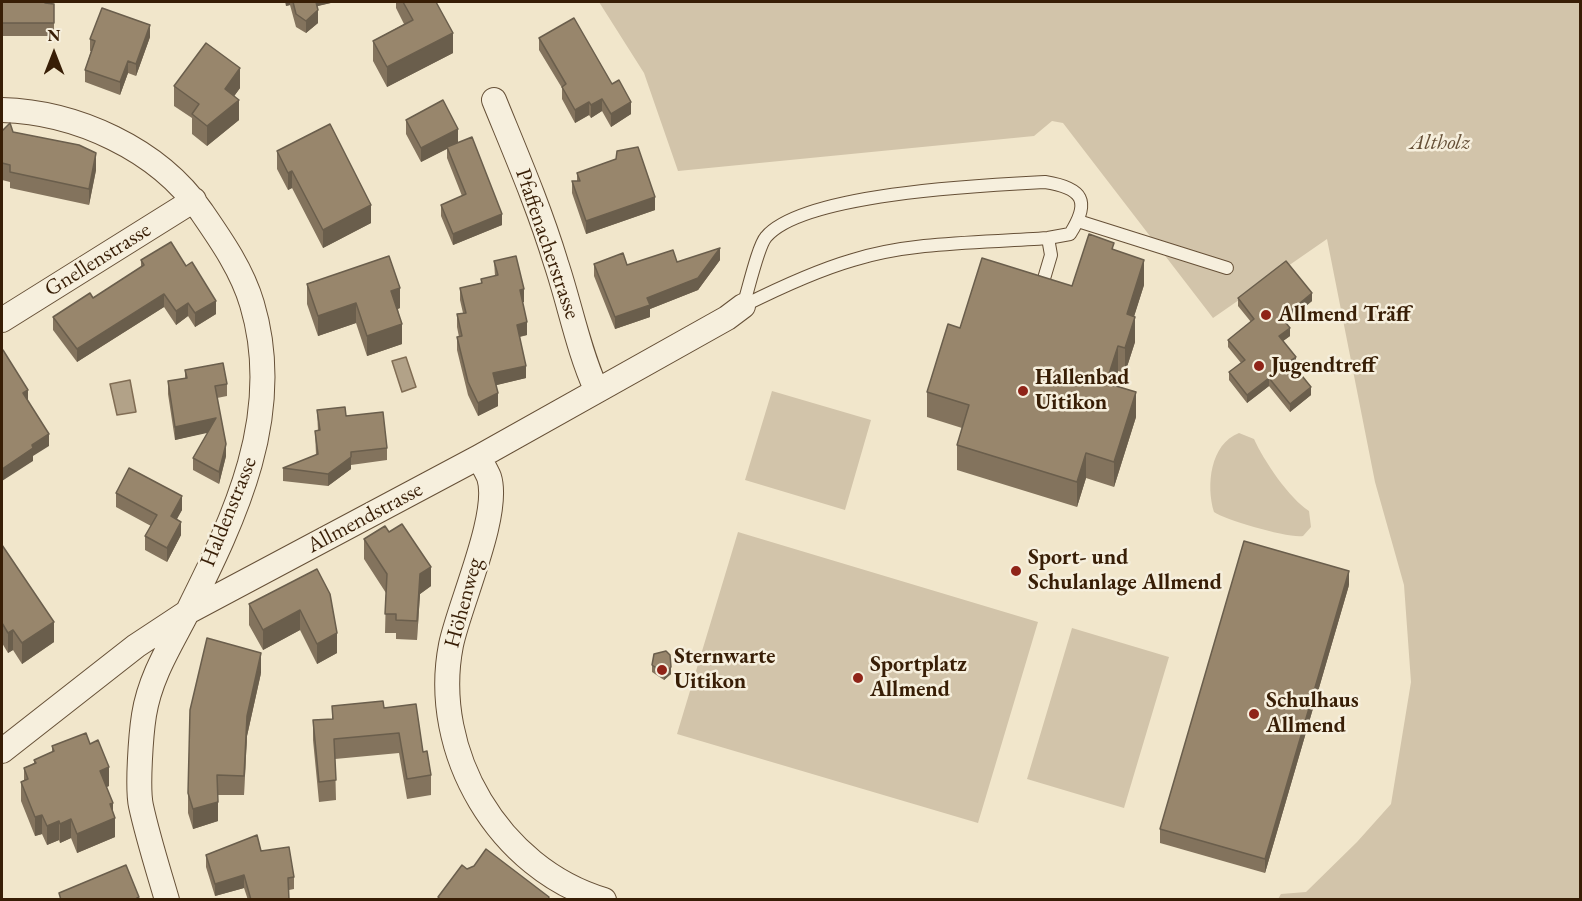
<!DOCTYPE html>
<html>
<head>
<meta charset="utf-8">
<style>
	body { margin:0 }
	#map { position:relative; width:1582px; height:901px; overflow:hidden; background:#f1e6cb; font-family:"EB Garamond",serif }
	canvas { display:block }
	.frame { position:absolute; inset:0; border:3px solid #381e06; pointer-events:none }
	.north { position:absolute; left:24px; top:24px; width:60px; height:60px; -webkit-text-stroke:4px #f6efdd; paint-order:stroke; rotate:0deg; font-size:16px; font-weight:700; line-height:24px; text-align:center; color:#381e06 }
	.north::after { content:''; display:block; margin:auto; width:21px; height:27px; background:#381e06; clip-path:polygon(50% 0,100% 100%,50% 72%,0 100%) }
</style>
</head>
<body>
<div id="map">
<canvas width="1582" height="901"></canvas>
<div class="frame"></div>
<div class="north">N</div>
</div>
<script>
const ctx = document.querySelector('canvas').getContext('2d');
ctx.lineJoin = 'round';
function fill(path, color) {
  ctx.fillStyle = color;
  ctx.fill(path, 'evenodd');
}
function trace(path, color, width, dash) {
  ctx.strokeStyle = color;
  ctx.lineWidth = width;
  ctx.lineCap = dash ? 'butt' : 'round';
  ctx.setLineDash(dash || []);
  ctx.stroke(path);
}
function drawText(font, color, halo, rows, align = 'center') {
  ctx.font = font + ' "EB Garamond",serif';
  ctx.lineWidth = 5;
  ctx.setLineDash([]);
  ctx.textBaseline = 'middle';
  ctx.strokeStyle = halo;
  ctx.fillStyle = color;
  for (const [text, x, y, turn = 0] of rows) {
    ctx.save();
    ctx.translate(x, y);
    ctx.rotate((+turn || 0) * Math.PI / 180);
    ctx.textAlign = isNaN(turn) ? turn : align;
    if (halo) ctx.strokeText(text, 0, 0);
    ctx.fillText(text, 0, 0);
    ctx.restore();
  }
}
const green = new Path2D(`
	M 599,2 L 1580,2 L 1580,899 L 1278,899 L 1281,894 L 1306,892 L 1357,842 L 1391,804 L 1411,682 L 1404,585 L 1375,482 L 1327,239 L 1213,318 L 1063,123 L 1052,121 L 1034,136 L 678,171 L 644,73 Z
	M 772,391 L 871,420 L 845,510 L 745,480 Z
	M 1239,433 L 1254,439 C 1264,461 1289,498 1309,511 L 1311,527 L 1303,536 C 1291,539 1225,520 1214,512 C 1206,486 1210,444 1239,433 Z
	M 738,532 L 1038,622 L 978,823 L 677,734 Z
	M 1072,628 L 1169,657 L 1124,808 L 1027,779 Z`);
const water = new Path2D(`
	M 406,357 L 416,387 L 402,392 L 392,361 Z
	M 130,380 L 136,412 L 117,415 L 110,384 Z`);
const lane = new Path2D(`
	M 1045,182 C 1083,188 1091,201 1070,234 L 1048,238 C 984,243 914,241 853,260 C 815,271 779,288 743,306 C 748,291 758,246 766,237 C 803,193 986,185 1045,182 Z
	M 1078,221 L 1227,268
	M 1040,292 L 1051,255 L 1048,238`);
const street = new Path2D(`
	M 494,100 C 516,154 539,207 556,263 C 570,305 578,349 596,389
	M 2,110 C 76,112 158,149 201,211 C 221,240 242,270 252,304 C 285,414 235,517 187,613 C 170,646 150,677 144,715 C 141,734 137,788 141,806 C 148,838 158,869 167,900
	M 2,320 L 194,200
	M 479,457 C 482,464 486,470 489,477 C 501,514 459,605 451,645 C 430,752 499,869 604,900
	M 2,751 L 136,646 L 186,613 L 479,457 L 727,318 L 743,306`);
const wall = new Path2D(`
	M 2,2 L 54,4 L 54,36 L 2,36 Z
	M 285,2 L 335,2 L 317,6 L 318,23 L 306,33 L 296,27 L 290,5 L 286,6 Z
	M 396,2 L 436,2 L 453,53 L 387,87 L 373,61 L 373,41 L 404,24 L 396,8 Z
	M 150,37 L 136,76 L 128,73 L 120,95 L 85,82 L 85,70 L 91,51 L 90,51 L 90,39 Z
	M 539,38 L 612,84 L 631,114 L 611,127 L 602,111 L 591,118 L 589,115 L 575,123 L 562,99 L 562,88 L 539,50 Z
	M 174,86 L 240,88 L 234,96 L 239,120 L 207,146 L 192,134 L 192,118 L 174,106 Z
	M 406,120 L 458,142 L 502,225 L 453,245 L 441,216 L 441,205 L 462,196 L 447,158 L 447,149 L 421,162 L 406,134 Z
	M 2,131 L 13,132 L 96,170 L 89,205 L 10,188 L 10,182 L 2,180 Z
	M 277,151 L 371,223 L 323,248 L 292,188 L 288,190 L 277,169 Z
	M 577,173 L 655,210 L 586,234 L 572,193 L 572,181 L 577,181 Z
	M 1114,250 L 1144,285 L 1134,316 L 1135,342 L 1125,373 L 1118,371 L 1113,385 L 1136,417 L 1114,487 L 1086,478 L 1077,507 L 957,470 L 957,445 L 962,428 L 927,417 L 927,392 L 960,328 L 1072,286 Z
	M 141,260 L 216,314 L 195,327 L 188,316 L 176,325 L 164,307 L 77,362 L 53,330 L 53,317 L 93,298 L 141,267 Z
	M 720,260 L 698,290 L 650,309 L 650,317 L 615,329 L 594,276 L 594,264 L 627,265 Z
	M 494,261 L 524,302 L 522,302 L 527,335 L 520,337 L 526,378 L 496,385 L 498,406 L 478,416 L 468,395 L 457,350 L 457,337 L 459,337 L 457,327 L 457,314 L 463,313 L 460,300 L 460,288 L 481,283 L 481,279 L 495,276 Z
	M 307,284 L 400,308 L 398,309 L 402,344 L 367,356 L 356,323 L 318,336 L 307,304 Z
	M 1238,298 L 1312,301 L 1285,323 L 1290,336 L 1283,341 L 1296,365 L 1294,366 L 1311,395 L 1290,412 L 1269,386 L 1247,403 L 1229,380 L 1229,372 L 1241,363 L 1228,347 L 1228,340 L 1251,322 L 1238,306 Z
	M 185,370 L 227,384 L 227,396 L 217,398 L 226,456 L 219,484 L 193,470 L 193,458 L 208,432 L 175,440 L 168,394 L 168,381 L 185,378 Z
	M 317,410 L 346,416 L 387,448 L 387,460 L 351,465 L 351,469 L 328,486 L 283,481 L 283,468 L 316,455 L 315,431 L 318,431 Z
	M 116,493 L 182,510 L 176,519 L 181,535 L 167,562 L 145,550 L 145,536 L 151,526 L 116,507 Z
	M 389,532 L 431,586 L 420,594 L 417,640 L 396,639 L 396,633 L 385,633 L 386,593 L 364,559 L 364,539 Z
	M 2,545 L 54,642 L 22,664 L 13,650 L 8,653 L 2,643 Z
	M 317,569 L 337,653 L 317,664 L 300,630 L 263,650 L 249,625 L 249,604 Z
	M 1349,585 L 1265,873 L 1160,843 L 1160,829 Z
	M 652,665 L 671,674 L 664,680 L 652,672 Z
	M 261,673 L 247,736 L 244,795 L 217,795 L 218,821 L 193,829 L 188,813 L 188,793 Z
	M 332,706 L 384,708 L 423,752 L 431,775 L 431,795 L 407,799 L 399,753 L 335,759 L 336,800 L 319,802 L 313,740 L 313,720 L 332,719 Z
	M 52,746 L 109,786 L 106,787 L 113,812 L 115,837 L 77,853 L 71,838 L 60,843 L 59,840 L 47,845 L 42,834 L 35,836 L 21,801 L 21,782 L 24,780 L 24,768 L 34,763 L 34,760 L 52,752 Z
	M 206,855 L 294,877 L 294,889 L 289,890 L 289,900 L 248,900 L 244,888 L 215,896 L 206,867 Z`);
const shadedWall = new Path2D(`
	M 286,2 L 290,2 L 290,5 L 286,6 Z
	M 314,2 L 335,2 L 314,7 Z
	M 318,10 L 318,23 L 306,33 L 306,21 Z
	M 150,25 L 150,37 L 136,76 L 136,64 Z
	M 453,33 L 453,53 L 387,87 L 387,67 Z
	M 128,61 L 128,73 L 120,95 L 120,82 Z
	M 240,68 L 240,88 L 225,109 L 225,89 Z
	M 602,99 L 602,111 L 591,118 L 591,105 Z
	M 239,100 L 239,120 L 207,146 L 207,126 Z
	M 589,102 L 589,115 L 575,123 L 575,110 Z
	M 631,102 L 631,114 L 611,127 L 611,114 Z
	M 458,129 L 458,143 L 421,162 L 421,148 Z
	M 96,153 L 96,170 L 89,205 L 89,189 Z
	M 292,171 L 292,188 L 288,190 L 288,173 Z
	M 655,197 L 655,210 L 586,234 L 586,221 Z
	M 371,205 L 371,223 L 323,248 L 323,230 Z
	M 502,214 L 502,225 L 453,245 L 453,234 Z
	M 720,248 L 720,260 L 698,290 L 650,309 L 650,317 L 615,329 L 615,317 L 647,298 Z
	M 1144,260 L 1144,285 L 1127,339 L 1127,314 Z
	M 400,288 L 400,308 L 391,311 L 391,291 Z
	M 524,289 L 524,302 L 520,303 L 520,290 Z
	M 1312,293 L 1312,301 L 1282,326 L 1282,318 Z
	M 164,294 L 164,307 L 77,362 L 77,349 Z
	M 216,301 L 216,314 L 195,327 L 195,313 Z
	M 188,303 L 188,316 L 176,325 L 176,311 Z
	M 356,303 L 356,323 L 318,336 L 318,316 Z
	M 1135,317 L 1135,342 L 1125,373 L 1125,348 Z
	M 527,322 L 527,335 L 517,337 L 517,325 Z
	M 402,324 L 402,344 L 367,356 L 367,336 Z
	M 1290,328 L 1290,336 L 1279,344 L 1279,336 Z
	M 1118,346 L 1118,371 L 1106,408 L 1106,383 Z
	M 1296,357 L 1296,365 L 1290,369 L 1290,361 Z
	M 526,366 L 526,378 L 493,386 L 493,373 Z
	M 1269,378 L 1269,386 L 1247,403 L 1247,395 Z
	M 1311,387 L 1311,395 L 1290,412 L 1290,404 Z
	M 28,390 L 28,402 L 23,393 Z
	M 1136,392 L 1136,417 L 1114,487 L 1114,462 Z
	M 498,393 L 498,406 L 478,416 L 478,403 Z
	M 216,418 L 216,431 L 175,440 L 175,427 Z
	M 49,434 L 49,446 L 33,456 L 33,461 L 2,481 L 2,469 L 32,445 Z
	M 226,444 L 226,456 L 219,484 L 219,472 Z
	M 1086,453 L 1086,478 L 1077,507 L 1077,482 Z
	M 351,457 L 351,469 L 328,486 L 328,474 Z
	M 182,496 L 182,510 L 171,530 L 171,516 Z
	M 181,522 L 181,535 L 167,562 L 167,548 Z
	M 431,567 L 431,586 L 420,594 L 417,640 L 420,574 Z
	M 1349,571 L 1349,585 L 1265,873 L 1265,859 Z
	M 300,610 L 300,630 L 263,650 L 263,630 Z
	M 54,622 L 54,642 L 22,664 L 22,643 Z
	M 13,630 L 13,650 L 8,653 L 8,633 Z
	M 337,633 L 337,653 L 317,664 L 317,644 Z
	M 261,653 L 261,673 L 247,736 L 244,795 L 247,716 Z
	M 671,667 L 671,674 L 664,680 L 664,673 Z
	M 109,767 L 109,786 L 100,790 L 100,771 Z
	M 218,802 L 218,821 L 193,829 L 193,809 Z
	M 113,803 L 113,819 L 115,818 L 115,837 L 77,853 L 77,834 L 110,804 Z
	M 42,815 L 42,834 L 35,836 L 35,817 Z
	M 71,819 L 71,838 L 60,843 L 60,824 Z
	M 59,821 L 59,840 L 47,845 L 47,826 Z
	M 244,875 L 244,888 L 215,896 L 215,884 Z`);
const building = new Path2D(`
	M 2,2 L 45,2 L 45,3 L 54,4 L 54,23 L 2,23 Z
	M 293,2 L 316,2 L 318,10 L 306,21 L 296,14 Z
	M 403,2 L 436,2 L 453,33 L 387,67 L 373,41 L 413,20 Z
	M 102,8 L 150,25 L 136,64 L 128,61 L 120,82 L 85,70 L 95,41 L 90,39 Z
	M 574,18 L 612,84 L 619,80 L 631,102 L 611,114 L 602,99 L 591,105 L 589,102 L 575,110 L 562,87 L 566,84 L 539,38 Z
	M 206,43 L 240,68 L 225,89 L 239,100 L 207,126 L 192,114 L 199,104 L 174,86 Z
	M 443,100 L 458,129 L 421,148 L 406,120 Z
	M 10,123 L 13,132 L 79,145 L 96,153 L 89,189 L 10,172 L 10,165 L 2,163 L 2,131 Z
	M 330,124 L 371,205 L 323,230 L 292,171 L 288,173 L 277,151 Z
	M 472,137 L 502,214 L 453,234 L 441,205 L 466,194 L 447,147 Z
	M 638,147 L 655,197 L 586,221 L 572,181 L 580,181 L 577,173 L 616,159 L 617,151 Z
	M 1089,234 L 1114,243 L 1112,249 L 1144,260 L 1127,314 L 1135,317 L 1125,348 L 1118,346 L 1106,383 L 1136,392 L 1114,462 L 1086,453 L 1077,482 L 957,445 L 969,405 L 927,392 L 948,324 L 960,328 L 982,258 L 1072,286 Z
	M 171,242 L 186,266 L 192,262 L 216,301 L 195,313 L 188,303 L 176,311 L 164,294 L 77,349 L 53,317 L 90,293 L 93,298 L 144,265 L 141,260 Z
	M 720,248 L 698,278 L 647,298 L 650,305 L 615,317 L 594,264 L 623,253 L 627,265 L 673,250 L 677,262 Z
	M 389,256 L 400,288 L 391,291 L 402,324 L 367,336 L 356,303 L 318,316 L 307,284 Z
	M 516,256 L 524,289 L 520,290 L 527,322 L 517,325 L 526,366 L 493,373 L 498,393 L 478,403 L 468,382 L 457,337 L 462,336 L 457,314 L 466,313 L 460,288 L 482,283 L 481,279 L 498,275 L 494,261 Z
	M 1286,261 L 1312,293 L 1282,318 L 1290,328 L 1279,336 L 1296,357 L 1290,361 L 1311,387 L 1290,404 L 1269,378 L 1247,395 L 1229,372 L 1245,360 L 1228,340 L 1254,319 L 1238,298 Z
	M 2,350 L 3,350 L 28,390 L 23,393 L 49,434 L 32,445 L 33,448 L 2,469 Z
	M 223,363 L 227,384 L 215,386 L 226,444 L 219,472 L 193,458 L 216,418 L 175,427 L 168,381 L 187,378 L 185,370 Z
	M 345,407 L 346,416 L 383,412 L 387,448 L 351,452 L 351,457 L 328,474 L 283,468 L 318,454 L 315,431 L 320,430 L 317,410 Z
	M 129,468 L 182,496 L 171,516 L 181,522 L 167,548 L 145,536 L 157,515 L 116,493 Z
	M 402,524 L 431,567 L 420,574 L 417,621 L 396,620 L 396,614 L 385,614 L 387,574 L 364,539 L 385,526 L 389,532 Z
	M 1244,541 L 1349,571 L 1265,859 L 1160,829 Z
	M 2,545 L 54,622 L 22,643 L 13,630 L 8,633 L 2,623 Z
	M 317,569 L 330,594 L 337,633 L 317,644 L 300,610 L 263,630 L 249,604 Z
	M 207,638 L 261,653 L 247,716 L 244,776 L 217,775 L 218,802 L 193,809 L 188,793 L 190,710 Z
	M 666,651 L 670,655 L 671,667 L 664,673 L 652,665 L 654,654 Z
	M 383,701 L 384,708 L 416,704 L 423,752 L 427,751 L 431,775 L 407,779 L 399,733 L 334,739 L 336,780 L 319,782 L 313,720 L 333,719 L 332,706 Z
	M 86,733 L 90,744 L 98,740 L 109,767 L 100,771 L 113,803 L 110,804 L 115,818 L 77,834 L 71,819 L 60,824 L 59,821 L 47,826 L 42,815 L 35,817 L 21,782 L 28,779 L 24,768 L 36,763 L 34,760 L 54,751 L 52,746 Z
	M 257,835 L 261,851 L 289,847 L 294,877 L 288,878 L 289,900 L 251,900 L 244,875 L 215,884 L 206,855 Z
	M 486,849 L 549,897 L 548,900 L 441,900 L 438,897 L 462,865 L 467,869 L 474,866 Z
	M 126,865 L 139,897 L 134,900 L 61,900 L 59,893 Z`);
const markers = [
	[1266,315,6,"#8f2418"],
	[1259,366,6,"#8f2418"],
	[1023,391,6,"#8f2418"],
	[1016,571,6,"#8f2418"],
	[662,670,6,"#8f2418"],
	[858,678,6,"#8f2418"],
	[1254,714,6,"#8f2418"]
];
const parkNames = [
	["Altholz",1440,143]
];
const streetNames = [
	["Pfaffenacherstrasse",547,244,71],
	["Gnellenstrasse",98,260,-32],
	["Haldenstrasse",229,512,-68],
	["Allmendstrasse",365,518,-28],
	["Höhenweg",464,603,-75]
];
const poiNames = [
	["Allmend Träff",1278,315],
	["Jugendtreff",1271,366],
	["Hallenbad",1035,378],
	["Uitikon",1035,403],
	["Sport- und",1028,558],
	["Schulanlage Allmend",1028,583],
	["Sternwarte",674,657],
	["Uitikon",674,682],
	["Sportplatz",870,665],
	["Allmend",870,690],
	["Schulhaus",1266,701],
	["Allmend",1266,726]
];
fill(green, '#d2c4aa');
fill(water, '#b2a288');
trace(water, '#816d54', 1.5);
trace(lane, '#665037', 14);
trace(street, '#665037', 26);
trace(lane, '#f6efdd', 12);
trace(street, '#f6efdd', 24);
fill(wall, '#83735d');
fill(shadedWall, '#6a5e4c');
fill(building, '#98866c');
trace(building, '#6a5e4c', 1.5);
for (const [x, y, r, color] of markers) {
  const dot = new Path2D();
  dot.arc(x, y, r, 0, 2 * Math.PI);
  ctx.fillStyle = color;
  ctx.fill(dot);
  trace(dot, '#f6efdd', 2);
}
drawText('italic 22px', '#665037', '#f6efdd', parkNames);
drawText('22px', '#381e06', '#f6efdd', streetNames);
drawText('bold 22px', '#381e06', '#f6efdd', poiNames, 'left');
</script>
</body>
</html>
